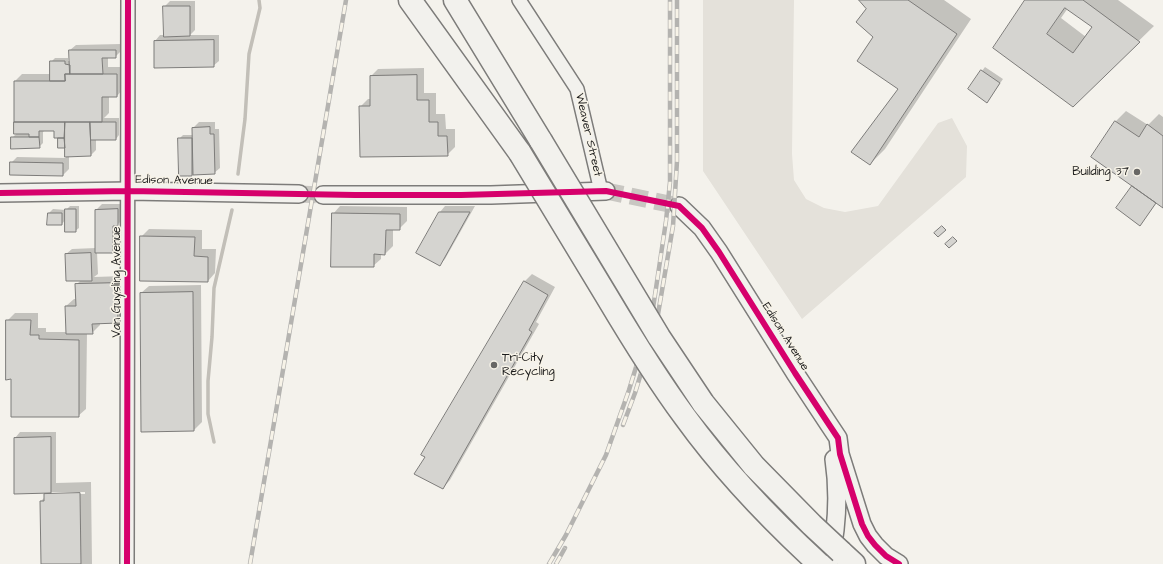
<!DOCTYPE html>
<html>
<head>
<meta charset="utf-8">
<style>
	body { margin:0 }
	canvas { display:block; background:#f4f2ec }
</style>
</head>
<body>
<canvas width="1163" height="564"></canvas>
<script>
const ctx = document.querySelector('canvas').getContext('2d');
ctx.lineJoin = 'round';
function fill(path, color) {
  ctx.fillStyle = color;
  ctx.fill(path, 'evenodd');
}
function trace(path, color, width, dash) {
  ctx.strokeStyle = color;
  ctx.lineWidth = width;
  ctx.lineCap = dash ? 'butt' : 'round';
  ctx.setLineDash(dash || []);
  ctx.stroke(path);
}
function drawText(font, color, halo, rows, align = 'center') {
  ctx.font = font + ' "Architects Daughter",sans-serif';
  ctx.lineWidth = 3;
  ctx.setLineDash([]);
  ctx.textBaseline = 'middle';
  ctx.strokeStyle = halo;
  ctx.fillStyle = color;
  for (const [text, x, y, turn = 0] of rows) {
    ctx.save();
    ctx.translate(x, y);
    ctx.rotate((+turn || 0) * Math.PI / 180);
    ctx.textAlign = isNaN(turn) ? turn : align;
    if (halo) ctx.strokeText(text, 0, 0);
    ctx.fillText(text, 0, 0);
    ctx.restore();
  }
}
const green = new Path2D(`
	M 703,0 L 794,0 L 792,154 L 794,180 L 806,199 L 824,208 L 845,212 L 878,206 L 938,123 L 952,118 L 967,146 L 966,177 L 802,319 L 703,171 Z`);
const shadow = new Path2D(`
	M 860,0 L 944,0 L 971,19 L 885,149 L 870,164 L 900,89 L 874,36 L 868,9 Z
	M 1026,0 L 1118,0 L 1154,26 L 1073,105 ZM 1068,8 L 1093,26 L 1086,37 L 1061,18 Z
	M 170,1 L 195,1 L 195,30 L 190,35 L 219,35 L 219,61 L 213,66 L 155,67 L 155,41 L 160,35 L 165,35 L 164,7 Z
	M 121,44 L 121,51 L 115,57 L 108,57 L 108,67 L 125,67 L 124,88 L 117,96 L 109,96 L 109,113 L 104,118 L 119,118 L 119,135 L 116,139 L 96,139 L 96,150 L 91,155 L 69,156 L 69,169 L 63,175 L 11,163 L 17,157 L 66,158 L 66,147 L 59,147 L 59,138 L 55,130 L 45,130 L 43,132 L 43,143 L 39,147 L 12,138 L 17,133 L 15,81 L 22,74 L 51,74 L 51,62 L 55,58 L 68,58 L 68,61 L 70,61 L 70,50 L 76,45 Z
	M 985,67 L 1003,79 L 990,98 L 982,71 Z
	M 424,68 L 424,93 L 436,93 L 436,114 L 445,114 L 446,129 L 455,129 L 455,147 L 447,155 L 360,107 L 368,99 L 371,99 L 371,76 L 378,69 Z
	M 1126,111 L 1148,125 L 1159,114 L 1163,117 L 1163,207 L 1133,186 L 1115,122 Z
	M 199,122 L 215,122 L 215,129 L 219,129 L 220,168 L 214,173 L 192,175 L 179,139 L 183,135 L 193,135 L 193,128 Z
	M 102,204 L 123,204 L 123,219 L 118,224 L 118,246 L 113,252 L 97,252 L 98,274 L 94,277 L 124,276 L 125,314 L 117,322 L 100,323 L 100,325 L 92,333 L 87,333 L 86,409 L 78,416 L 12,378 L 7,321 L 15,313 L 38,313 L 38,328 L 46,328 L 46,332 L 67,332 L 66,306 L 74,299 L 77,299 L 76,285 L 81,280 L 66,254 L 72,249 L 96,248 L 96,210 Z
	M 70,206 L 79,206 L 79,228 L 75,231 L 66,219 L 62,224 L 49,213 L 53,209 L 66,210 Z
	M 340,206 L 407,207 L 407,221 L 399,229 L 393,229 L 393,246 L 385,254 L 381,254 L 381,259 L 373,266 L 333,214 Z
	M 445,206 L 475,206 L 445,259 L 439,265 L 440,212 Z
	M 149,229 L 202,230 L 202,249 L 216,249 L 215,273 L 208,281 L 141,237 Z
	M 532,274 L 555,287 L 536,322 L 539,324 L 450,480 L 443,488 L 426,457 L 423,455 L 525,281 Z
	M 201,285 L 202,422 L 194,430 L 141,293 L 149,286 Z
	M 20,432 L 56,432 L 56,483 L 91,482 L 92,564 L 42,564 L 41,501 L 45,497 L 47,492 L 15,438 ZM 51,492 L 85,492 L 85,494 L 51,494 Z`);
const stream = new Path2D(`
	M 238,174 L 245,119 L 249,54 L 260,8 L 259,0
	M 214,442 L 208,414 L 208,381 L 212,337 L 214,288 L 232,210`);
const building = new Path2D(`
	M 859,0 L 908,0 L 957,34 L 870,165 L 851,152 L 898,89 L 857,61 L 873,37 L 856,22 L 866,9 Z
	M 1025,0 L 1083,0 L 1140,42 L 1073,107 L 993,48 ZM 1065,8 L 1092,27 L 1073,53 L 1047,34 Z
	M 163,6 L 190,6 L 190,36 L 164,37 Z
	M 214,40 L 214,67 L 154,68 L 154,41 Z
	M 69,50 L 116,50 L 116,58 L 102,58 L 103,74 L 70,74 Z
	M 50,61 L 65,61 L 65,64 L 70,65 L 70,74 L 65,74 L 65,81 L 50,81 Z
	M 981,70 L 1000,83 L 987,103 L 968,89 Z
	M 65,74 L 117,74 L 117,97 L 102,97 L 102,122 L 14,122 L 14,81 L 65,81 Z
	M 417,75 L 417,100 L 429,100 L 429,122 L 438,122 L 438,136 L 447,136 L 448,156 L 360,157 L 359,106 L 370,106 L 370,76 Z
	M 1115,121 L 1139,137 L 1147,124 L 1163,136 L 1163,208 L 1091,157 Z
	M 14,122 L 65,122 L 64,138 L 54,138 L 54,131 L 39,131 L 39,137 L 29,137 L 29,134 L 14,134 Z
	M 65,122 L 90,122 L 91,156 L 65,157 Z
	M 90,122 L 116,122 L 116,140 L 91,140 Z
	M 210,127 L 210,134 L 214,134 L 215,174 L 193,175 L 192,128 Z
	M 11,137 L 39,137 L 40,148 L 11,149 Z
	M 58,138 L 64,138 L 65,148 L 58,148 Z
	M 178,138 L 192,138 L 192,176 L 179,176 Z
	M 10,162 L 63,163 L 63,176 L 10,175 Z
	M 1132,186 L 1156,203 L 1140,226 L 1116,208 Z
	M 65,209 L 76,209 L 76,232 L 65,232 Z
	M 118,209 L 118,226 L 113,226 L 113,253 L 95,253 L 95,210 Z
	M 439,212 L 470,212 L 440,266 L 416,253 Z
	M 48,213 L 62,213 L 62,225 L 47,225 Z
	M 332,213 L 400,214 L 400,230 L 386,230 L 385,255 L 374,254 L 374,267 L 331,267 Z
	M 942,226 L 946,230 L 938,237 L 934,233 Z
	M 140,236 L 195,237 L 194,256 L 208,257 L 208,282 L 140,281 Z
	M 953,237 L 957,241 L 949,248 L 945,244 Z
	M 91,253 L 92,281 L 66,281 L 65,254 Z
	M 524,281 L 548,295 L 529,330 L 532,332 L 443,489 L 414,474 L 425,457 L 421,455 Z
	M 117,283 L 118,323 L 92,324 L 93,334 L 66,334 L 65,306 L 76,306 L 75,284 Z
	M 193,292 L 194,431 L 141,432 L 140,293 Z
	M 6,320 L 31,320 L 30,335 L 39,335 L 39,339 L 79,340 L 79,417 L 11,417 L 11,379 L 6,380 Z
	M 51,437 L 51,493 L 14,494 L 14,438 Z
	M 80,493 L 81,564 L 41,564 L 40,501 L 44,501 L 44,494 Z`);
const tertiaryTunnel = new Path2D(`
	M 606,191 L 679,206
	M 299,194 L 323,195`);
const minor = new Path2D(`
	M 519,0 L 577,89 L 601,191
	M 127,564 L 128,0`);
const tertiary = new Path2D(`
	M 0,193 L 129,191 L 299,194
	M 323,195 L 491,195 L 606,191
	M 679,206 L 702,228 L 719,252 L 795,373 L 828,423 L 838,438 L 840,454 L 862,524 L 868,536 L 875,545 L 886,556 L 899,564
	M 829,564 C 837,530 839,493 834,459`);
const motorway = new Path2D(`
	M 410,0 L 520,153
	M 455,0 L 541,141
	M 841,552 L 854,564`);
const rail = new Path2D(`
	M 623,425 L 635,393 L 657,320 L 673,226 L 677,161 L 677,0
	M 250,564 L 346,0
	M 549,564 L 566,535 L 606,455 L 629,390 L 652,315 L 666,221 L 670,182 L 670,0
	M 556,564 L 565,548`);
const motorwayBridge = new Path2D(`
	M 541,141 L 659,337 L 703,403 L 754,466 L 812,525 L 841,552
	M 520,153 C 549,201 578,248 606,295 C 631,337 656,378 685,417 C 724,471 770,519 819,564`);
const cycleway = new Path2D(`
	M 0,193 L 129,191 L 355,195 L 461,195 L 606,191 L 679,206 L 702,228 L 719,252 L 795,373 L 828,423 L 838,438 L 840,454 L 862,524 L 868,536 L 875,545 L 886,556 L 899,564
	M 127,564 L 128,0`);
const markers = [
	[1137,172,4,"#686765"],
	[494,365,4,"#686765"]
];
const streetNames = [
	["Weaver Street",588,135,77],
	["Edison Avenue",174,181,1],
	["Van Guysling Avenue",117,282,-90],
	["Edison Avenue",785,337,58]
];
const poiNames = [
	["Building 37",1129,172],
	["Tri-City",502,358,"left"],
	["Recycling",502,372,"left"]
];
fill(green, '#e4e1da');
fill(shadow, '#0003');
trace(stream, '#c2bfb8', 3.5);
fill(building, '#d5d4d0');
trace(building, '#7d7c7a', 1);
trace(tertiaryTunnel, '#c9c7c2', 17, [17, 8]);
trace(minor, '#7d7c7a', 16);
trace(tertiary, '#7d7c7a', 20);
trace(motorway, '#7d7c7a', 25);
trace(minor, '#f2f1ed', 13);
trace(tertiary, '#f2f1ed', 17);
trace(motorway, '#f2f1ed', 22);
trace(rail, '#b4b3b0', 4.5);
trace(rail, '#f7f3e8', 3, [9]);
trace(motorwayBridge, '#7d7c7a', 25, []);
trace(motorwayBridge, '#f2f1ed', 22);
trace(cycleway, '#d6006c', 6);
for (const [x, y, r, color] of markers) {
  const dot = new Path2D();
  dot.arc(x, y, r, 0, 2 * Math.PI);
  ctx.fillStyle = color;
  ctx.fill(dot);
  trace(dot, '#f7f3e8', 1.5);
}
drawText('12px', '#1c1c1c', '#f7f3e8', streetNames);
drawText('12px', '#1c1c1c', '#f7f3e8', poiNames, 'right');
</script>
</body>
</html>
